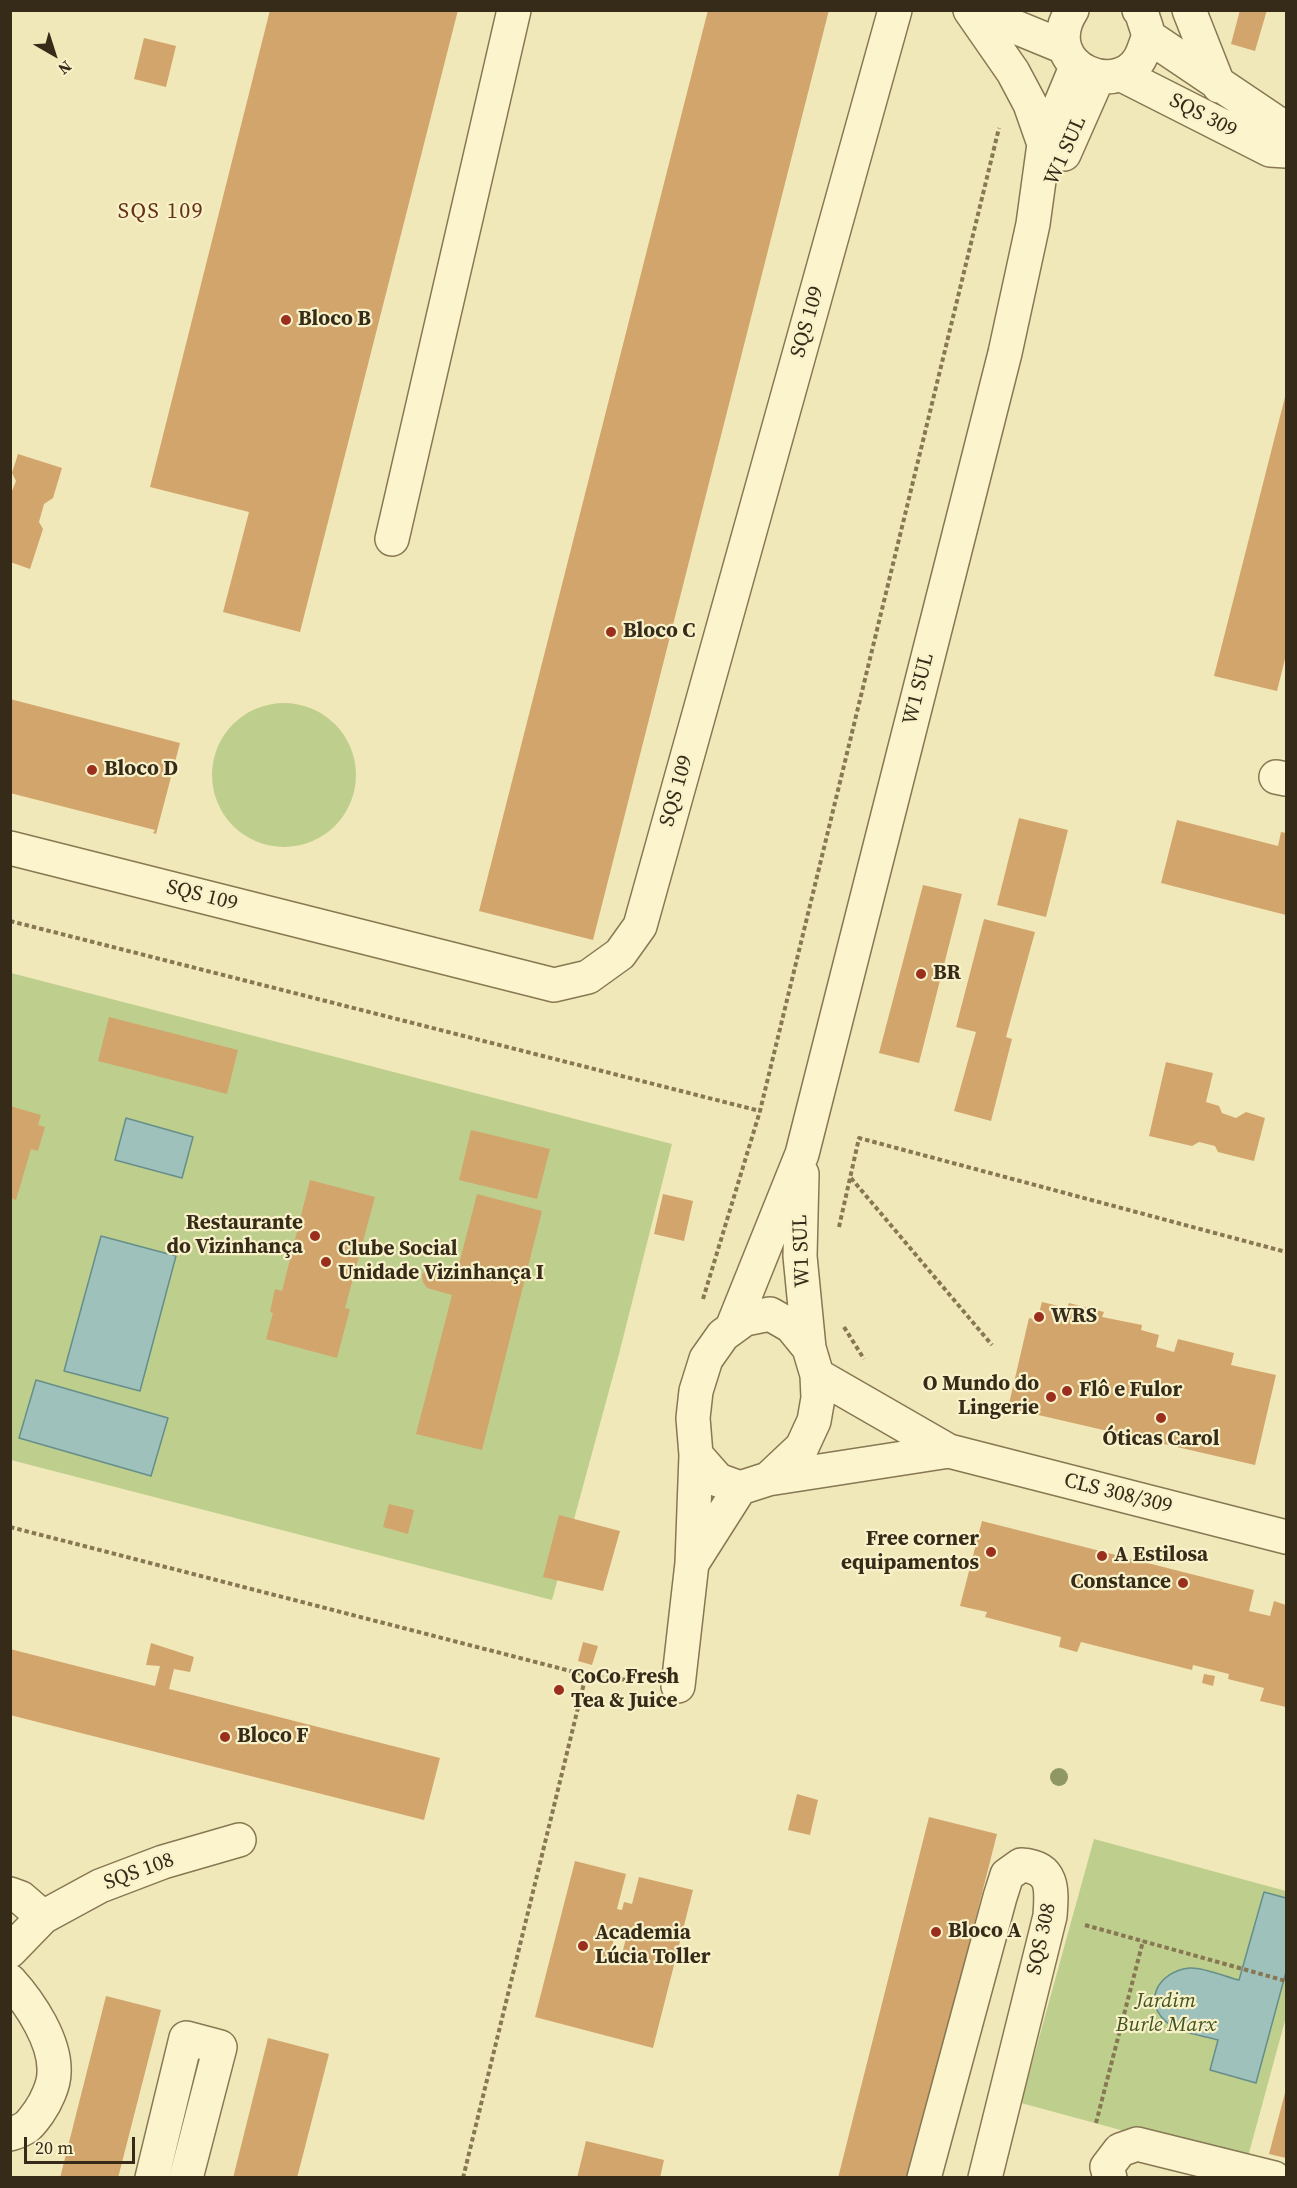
<!DOCTYPE html>
<html>
<head>
<meta charset="utf-8">
<style>
	body { margin:0 }
	#map { position:relative; width:1297px; height:2188px; overflow:hidden; background:#f1e8b9; font-family:"Source Serif 4",serif }
	canvas { display:block }
	.frame { position:absolute; inset:0; border:12px solid #362b19; pointer-events:none }
	.north { position:absolute; left:24px; top:24px; width:60px; height:60px; -webkit-text-stroke:4px #f8f1c9; paint-order:stroke; rotate:141deg; font-size:16px; font-weight:700; line-height:24px; text-align:center; color:#362b19 }
	.north::after { content:''; display:block; margin:auto; width:21px; height:27px; background:#362b19; clip-path:polygon(50% 0,100% 100%,50% 72%,0 100%) }
	.scale { position:absolute; left:24px; top:2137px; width:111px; height:27px; box-sizing:border-box; border:3px solid #362b19; border-top:0; padding-left:8px; font-size:18px; line-height:21px; white-space:nowrap; color:#362b19; -webkit-text-stroke:4px #f8f1c9; paint-order:stroke }
</style>
</head>
<body>
<div id="map">
<canvas width="1297" height="2188"></canvas>
<div class="frame"></div>
<div class="north">N</div>
<div class="scale">20 m</div>
</div>
<script>
const ctx = document.querySelector('canvas').getContext('2d');
ctx.lineJoin = 'round';
function fill(path, color) {
  ctx.fillStyle = color;
  ctx.fill(path, 'evenodd');
}
function trace(path, color, width, dash) {
  ctx.strokeStyle = color;
  ctx.lineWidth = width;
  ctx.lineCap = dash ? 'butt' : 'round';
  ctx.setLineDash(dash || []);
  ctx.stroke(path);
}
function drawText(font, color, halo, rows, align = 'center') {
  ctx.font = font + ' "Source Serif 4",serif';
  ctx.lineWidth = 4.5;
  ctx.setLineDash([]);
  ctx.textBaseline = 'middle';
  ctx.strokeStyle = halo;
  ctx.fillStyle = color;
  for (const [text, x, y, turn = 0] of rows) {
    ctx.save();
    ctx.translate(x, y);
    ctx.rotate((+turn || 0) * Math.PI / 180);
    ctx.textAlign = isNaN(turn) ? turn : align;
    if (halo) ctx.strokeText(text, 0, 0);
    ctx.fillText(text, 0, 0);
    ctx.restore();
  }
}
const green = new Path2D(`
	M212 775a72 72 0 1 1 144 0a72 72 0 1 1-144 0Z
	M 11,973 L 672,1144 L 619,1354 L 552,1600 L 11,1460 Z
	M 1094,1839 L 1286,1891 L 1286,2017 L 1246,2164 L 1021,2103 Z`);
const water = new Path2D(`
	M 126,1118 L 193,1137 L 182,1178 L 115,1160 Z
	M 101,1236 L 176,1256 L 140,1391 L 64,1371 Z
	M 36,1380 L 168,1418 L 151,1476 L 19,1438 Z
	M 1264,1892 L 1286,1898 L 1286,1972 L 1256,2083 L 1210,2070 L 1218,2040 C 1205,2036 1180,2033 1170,2025 C 1140,2003 1158,1971 1190,1968 C 1203,1967 1226,1977 1239,1980 Z`);
const building = new Path2D(`
	M 270,10 L 458,10 L 300,632 L 223,612 L 249,512 L 150,487 Z
	M 708,10 L 829,10 L 593,940 L 479,911 Z
	M 1240,10 L 1267,10 L 1255,51 L 1231,44 Z
	M 144,38 L 176,46 L 166,87 L 134,79 Z
	M 1286,393 L 1286,655 L 1277,691 L 1214,676 Z
	M 18,454 L 62,468 L 53,498 L 44,504 L 39,522 L 43,529 L 30,569 L 10,562 L 10,496 L 16,481 L 12,473 Z
	M 10,699 L 180,743 L 156,834 L 153,833 L 155,830 L 10,793 Z
	M 1019,818 L 1068,830 L 1046,917 L 997,905 Z
	M 1177,820 L 1278,846 L 1281,832 L 1286,833 L 1286,915 L 1161,883 Z
	M 923,885 L 962,894 L 919,1063 L 879,1053 Z
	M 984,919 L 1035,932 L 1006,1037 L 1012,1039 L 991,1121 L 954,1111 L 976,1032 L 956,1027 Z
	M 109,1017 L 238,1050 L 227,1094 L 98,1061 Z
	M 1166,1062 L 1213,1073 L 1206,1102 L 1219,1106 L 1222,1113 L 1236,1118 L 1246,1112 L 1265,1118 L 1254,1161 L 1218,1152 L 1215,1146 L 1199,1142 L 1192,1146 L 1149,1136 Z
	M 10,1106 L 41,1115 L 38,1125 L 45,1127 L 38,1151 L 31,1149 L 16,1200 L 10,1198 Z
	M 471,1130 L 550,1149 L 537,1199 L 459,1180 Z
	M 310,1180 L 375,1197 L 345,1308 L 350,1309 L 337,1358 L 266,1339 L 273,1313 L 270,1312 L 275,1289 L 282,1291 Z
	M 477,1194 L 542,1211 L 482,1450 L 416,1434 L 452,1295 L 427,1288 L 423,1282 L 422,1275 L 427,1268 L 433,1266 L 457,1272 Z
	M 663,1194 L 693,1201 L 684,1241 L 654,1234 Z
	M 1042,1302 L 1067,1308 L 1069,1303 L 1104,1312 L 1102,1317 L 1142,1325 L 1141,1330 L 1159,1335 L 1156,1347 L 1174,1352 L 1178,1339 L 1234,1353 L 1231,1365 L 1276,1375 L 1255,1465 L 1008,1408 L 1029,1318 L 1037,1320 Z
	M 389,1504 L 414,1510 L 408,1534 L 383,1527 Z
	M 559,1515 L 620,1531 L 603,1591 L 543,1577 Z
	M 982,1521 L 1254,1590 L 1249,1611 L 1270,1616 L 1274,1601 L 1286,1605 L 1286,1707 L 1260,1701 L 1264,1688 L 1228,1679 L 1229,1674 L 1193,1665 L 1192,1670 L 1081,1642 L 1077,1652 L 1059,1647 L 1061,1637 L 985,1617 L 987,1612 L 960,1606 Z
	M 583,1642 L 598,1646 L 592,1665 L 578,1661 Z
	M 151,1643 L 194,1657 L 190,1672 L 174,1669 L 169,1689 L 440,1758 L 424,1820 L 10,1715 L 10,1649 L 155,1686 L 160,1666 L 146,1665 Z
	M 1204,1674 L 1215,1676 L 1213,1686 L 1202,1683 Z
	M 797,1794 L 818,1800 L 810,1835 L 788,1830 Z
	M 929,1817 L 997,1834 L 910,2178 L 838,2178 Z
	M 575,1861 L 626,1874 L 617,1909 L 622,1910 L 624,1902 L 632,1904 L 639,1877 L 693,1890 L 653,2048 L 535,2017 ZM 616,1932 L 627,1935 L 620,1961 L 609,1957 Z
	M 106,1996 L 161,2010 L 118,2178 L 60,2178 Z
	M 268,2038 L 329,2054 L 297,2178 L 233,2178 Z
	M 1286,2089 L 1286,2158 L 1269,2154 Z
	M 586,2141 L 664,2160 L 660,2178 L 577,2178 Z`);
const path = new Path2D(`
	M 10,921 L 760,1111
	M 851,1178 L 992,1345
	M 839,1227 L 859,1138 L 1286,1252
	M 703,1299 L 760,1111 L 999,128
	M 844,1327 L 864,1359
	M 10,1527 L 586,1675 L 644,1682
	M 1085,1925 L 1286,1981
	M 1096,2123 L 1143,1941
	M 463,2178 L 586,1675`);
const minor = new Path2D(`
	M 970,10 L 1013,72 L 1030,104 L 1044,144
	M 974,10 L 1064,47
	M 1072,10 C 1035,68 1126,105 1144,49 C 1145,45 1148,40 1148,36 C 1148,29 1143,20 1142,13 L 1139,10
	M 1189,10 L 1219,86
	M 1148,36 L 1286,129
	M 1122,75 L 1270,150 L 1286,151
	M 1064,154 L 1098,77
	M 392,539 L 514,10
	M 1276,777 L 1286,779
	M 10,848 L 554,985 L 588,977 L 620,954 L 640,926 L 895,10
	M 802,1174 L 800,1256 L 809,1348
	M 770,1314 L 791,1326 L 809,1348 L 817,1375 L 818,1398 L 814,1421 L 802,1447 L 768,1479 L 740,1488 L 718,1480 L 696,1455 L 693,1418 L 696,1391 L 706,1359 L 723,1335 L 745,1319 Z
	M 732,1328 L 802,1154 L 1005,353 L 1033,224 L 1044,144 L 1076,67
	M 817,1375 L 949,1451 L 1286,1537
	M 768,1479 L 949,1451
	M 693,1562 L 740,1488
	M 678,1686 L 692,1563 L 696,1455
	M 10,1894 L 21,1898 L 43,1917
	M 10,1951 L 43,1917 L 100,1886 L 163,1862 L 239,1840
	M 10,1981 C 30,2003 56,2042 54,2073 C 54,2085 46,2102 39,2112 C 29,2126 27,2129 10,2134
	M 152,2178 L 186,2038 L 220,2047 L 186,2178
	M 924,2178 L 1000,1897 L 1007,1875 L 1021,1865 C 1054,1867 1052,1889 1050,1916 L 985,2178
	M 1110,2178 L 1107,2167 L 1120,2150 L 1137,2144 L 1274,2178`);
const trees = [
	[1059,1777]
];
const markers = [
	[286,320,6,"#9b2f1e"],
	[611,632,6,"#9b2f1e"],
	[92,770,6,"#9b2f1e"],
	[921,974,6,"#9b2f1e"],
	[315,1236,6,"#9b2f1e"],
	[326,1262,6,"#9b2f1e"],
	[1039,1317,6,"#9b2f1e"],
	[1067,1391,6,"#9b2f1e"],
	[1051,1397,6,"#9b2f1e"],
	[1161,1418,6,"#9b2f1e"],
	[991,1552,6,"#9b2f1e"],
	[1102,1556,6,"#9b2f1e"],
	[1183,1583,6,"#9b2f1e"],
	[559,1690,6,"#9b2f1e"],
	[225,1737,6,"#9b2f1e"],
	[936,1932,6,"#9b2f1e"],
	[583,1946,6,"#9b2f1e"]
];
const streetNames = [
	["SQS 309",1203,116,27],
	["W1 SUL",1066,151,-66],
	["SQS 109",808,322,-74],
	["W1 SUL",919,689,-76],
	["SQS 109",677,791,-74],
	["SQS 109",202,896,14],
	["W1 SUL",802,1251,-92],
	["CLS 308/309",1118,1494,14],
	["SQS 108",139,1872,-20],
	["SQS 308",1042,1939,-78]
];
const poiNames = [
	["Bloco B",298,320],
	["Bloco C",623,632],
	["Bloco D",104,770],
	["BR",933,974],
	["Restaurante",303,1224,"right"],
	["do Vizinhança",303,1248,"right"],
	["Clube Social",338,1250],
	["Unidade Vizinhança I",338,1274],
	["WRS",1051,1317],
	["O Mundo do",1039,1385,"right"],
	["Lingerie",1039,1409,"right"],
	["Flô e Fulor",1079,1391],
	["Óticas Carol",1161,1440,"center"],
	["Free corner",979,1540,"right"],
	["equipamentos",979,1564,"right"],
	["A Estilosa",1114,1556],
	["Constance",1171,1583,"right"],
	["CoCo Fresh",571,1678],
	["Tea & Juice",571,1702],
	["Bloco F",237,1737],
	["Bloco A",948,1932],
	["Academia",595,1934],
	["Lúcia Toller",595,1958]
];
const parkNames = [
	["Jardim",1166,2002],
	["Burle Marx",1166,2026]
];
const neighbourhoodNames = [
	["SQS 109",161,212]
];
fill(green, '#becf8d');
fill(water, '#9ec1bb');
trace(water, '#668e8a', 1.5);
fill(building, '#d2a56c');
trace(minor, '#887753', 36);
trace(path, '#887753', 4, [4.5, 3]);
trace(minor, '#fbf4cc', 33);
ctx.fillStyle = '#8f9764';
for (const [x, y] of trees) {
  ctx.beginPath();
  ctx.arc(x, y, 9, 0, 2 * Math.PI);
  ctx.fill();
}
for (const [x, y, r, color] of markers) {
  const dot = new Path2D();
  dot.arc(x, y, r, 0, 2 * Math.PI);
  ctx.fillStyle = color;
  ctx.fill(dot);
  trace(dot, '#f8f1c9', 2);
}
drawText('21px', '#362b19', '#f8f1c9', streetNames);
drawText('bold 21px', '#362b19', '#f8f1c9', poiNames, 'left');
drawText('italic 21px', '#3f541e', '#f8f1c9', parkNames);
ctx.letterSpacing = '1.5px';
drawText('22px', '#653215', '#f8f1c9', neighbourhoodNames);
ctx.letterSpacing = '0px';
</script>
</body>
</html>
